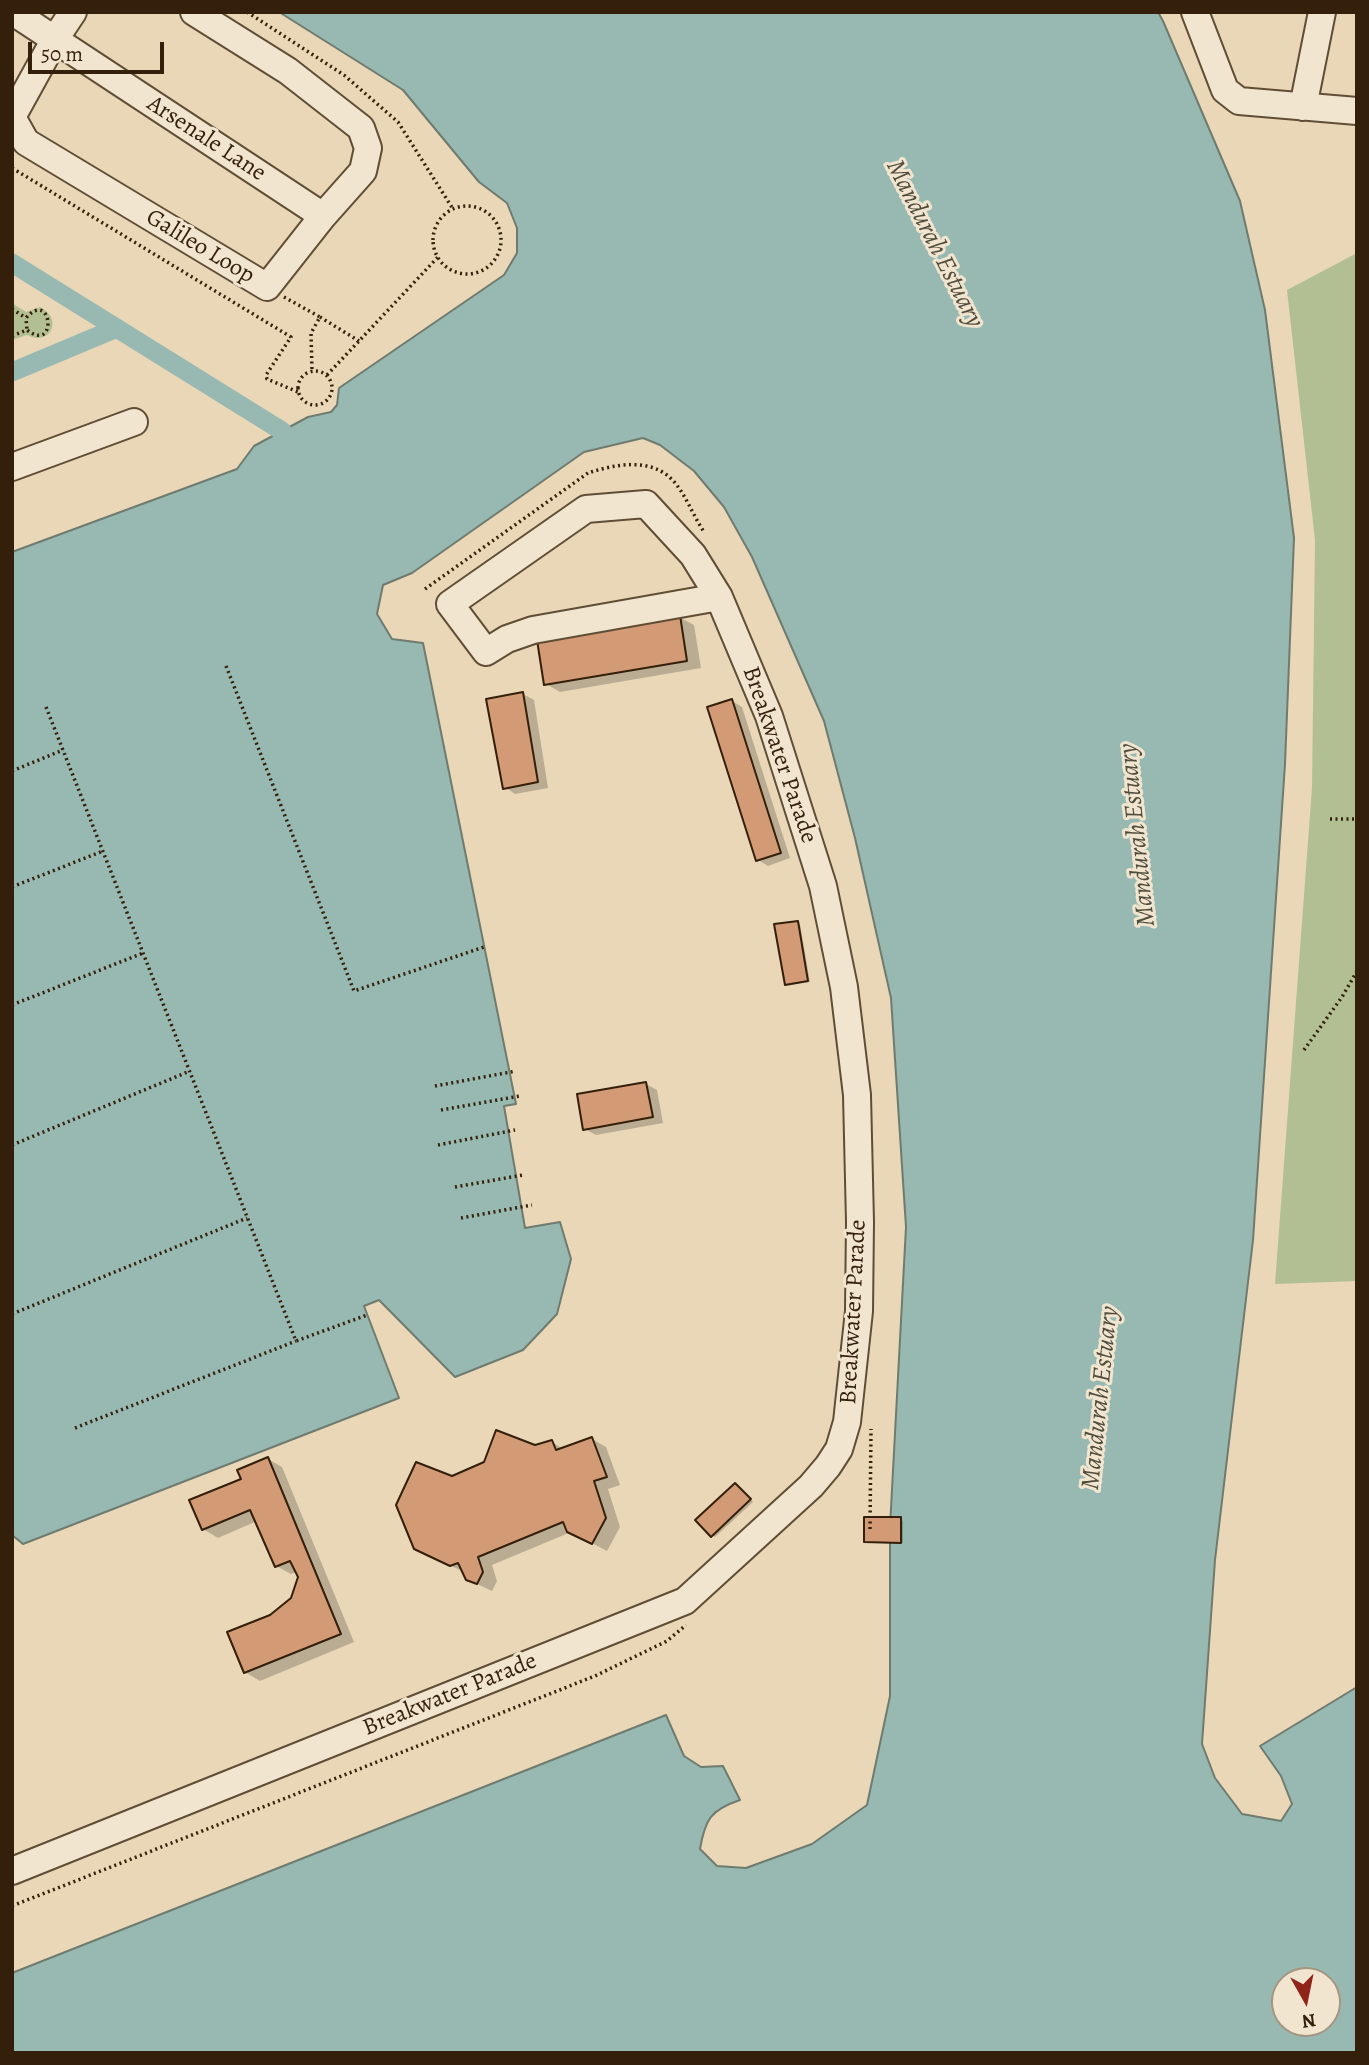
<!DOCTYPE html>
<html>
<head>
<meta charset="utf-8">
<style>
	body { margin:0 }
	#map { position:relative; width:1369px; height:2065px; overflow:hidden; background:#e9d7b7; font-family:Alegreya,serif }
	canvas { display:block }
	.frame { position:absolute; inset:0; border:14px solid #331f0a; pointer-events:none }
	.north { position:absolute; left:1271px; top:1967px; width:70px; height:70px; box-sizing:border-box; background:#f1e5d0; border:2px solid #a59681; border-radius:50%; rotate:171deg; font-size:19px; font-weight:700; line-height:28px; text-align:center; color:#331f0a }
	.north::after { content:''; display:block; margin:auto; width:24px; height:32px; background:#8f2418; clip-path:polygon(50% 0,100% 100%,50% 72%,0 100%) }
	.scale { position:absolute; left:28px; top:42px; width:136px; height:32px; box-sizing:border-box; border:4px solid #331f0a; border-top:0; padding-left:9px; font-size:21px; line-height:24px; white-space:nowrap; color:#331f0a; -webkit-text-stroke:5px #f1e5d0; paint-order:stroke }
</style>
</head>
<body>
<div id="map">
<canvas width="1369" height="2065"></canvas>
<div class="frame"></div>
<div class="north">N</div>
<div class="scale">50 m</div>
</div>
<script>
const ctx = document.querySelector('canvas').getContext('2d');
ctx.lineJoin = 'round';
function fill(path, color) {
  ctx.fillStyle = color;
  ctx.fill(path, 'evenodd');
}
function trace(path, color, width, dash) {
  ctx.strokeStyle = color;
  ctx.lineWidth = width;
  ctx.lineCap = dash ? 'butt' : 'round';
  ctx.setLineDash(dash || []);
  ctx.stroke(path);
}
function drawText(font, color, halo, rows, align = 'center') {
  ctx.font = font + ' Alegreya,serif';
  ctx.lineWidth = 6;
  ctx.setLineDash([]);
  ctx.textBaseline = 'middle';
  ctx.strokeStyle = halo;
  ctx.fillStyle = color;
  for (const [text, x, y, turn = 0] of rows) {
    ctx.save();
    ctx.translate(x, y);
    ctx.rotate((+turn || 0) * Math.PI / 180);
    ctx.textAlign = isNaN(turn) ? turn : align;
    if (halo) ctx.strokeText(text, 0, 0);
    ctx.fillText(text, 0, 0);
    ctx.restore();
  }
}
const green = new Path2D(`
	M 1357,253 L 1357,1281 L 1275,1284 L 1312,788 L 1315,540 L 1287,290 Z
	M 12,303 L 26,312 L 40,307 C 64,319 50,347 27,335 L 12,340 Z`);
const water = new Path2D(`
	M 279,12 L 1158,12 L 1163,21 L 1240,201 L 1265,310 L 1294,538 L 1285,764 L 1253,1240 L 1215,1560 L 1202,1744 L 1215,1778 L 1242,1814 L 1281,1821 L 1292,1804 L 1281,1776 L 1260,1746 L 1357,1687 L 1357,2053 L 12,2053 L 12,1973 L 666,1715 L 684,1756 L 701,1767 L 723,1766 L 740,1800 C 710,1810 705,1820 700,1849 L 717,1866 L 746,1868 L 812,1844 L 867,1805 L 890,1696 L 890,1527 L 906,1227 L 891,998 L 855,838 L 824,721 L 752,557 L 724,507 L 694,471 L 660,445 L 643,438 L 584,452 L 412,573 L 383,585 L 377,614 L 392,639 L 423,643 L 516,1104 L 504,1106 L 525,1228 L 560,1222 L 571,1259 L 557,1314 L 523,1350 L 455,1377 L 379,1300 L 364,1306 L 399,1398 L 23,1544 L 12,1535 L 12,552 L 237,469 L 254,446 L 308,417 L 331,412 L 337,405 L 339,388 L 504,275 L 517,253 L 517,228 L 507,203 L 479,182 L 403,90 ZM 1285,1981 L 1327,1981 L 1327,2023 L 1285,2023 Z`);
const shadow = new Path2D(`
	M 679,617 L 694,625 L 701,668 L 560,692 L 546,684 Z
	M 523,694 L 534,700 L 548,788 L 515,794 L 505,787 Z
	M 732,701 L 742,707 L 790,858 L 768,866 L 757,859 Z
	M 797,922 L 800,924 L 810,982 L 789,985 L 787,984 Z
	M 646,1084 L 657,1090 L 663,1123 L 596,1135 L 585,1129 Z
	M 592,1439 L 606,1447 L 620,1485 L 608,1489 L 620,1527 L 607,1551 L 571,1532 L 492,1565 L 497,1581 L 492,1591 L 467,1579 L 464,1572 L 431,1556 L 452,1478 L 552,1442 L 563,1449 Z
	M 268,1459 L 282,1467 L 354,1642 L 260,1681 L 245,1672 L 271,1617 L 292,1599 L 299,1577 L 297,1572 L 291,1574 L 276,1566 L 257,1521 L 218,1538 L 203,1529 L 244,1480 Z
	M 736,1485 L 753,1502 L 715,1537 L 698,1520 Z
	M 900,1519 L 903,1521 L 903,1543 L 866,1541 Z`);
const canal = new Path2D(`
	M 12,263 L 282,431
	M 12,372 L 117,328`);
const building = new Path2D(`
	M 680,615 L 687,661 L 544,685 L 537,640 Z
	M 523,692 L 538,782 L 503,789 L 486,699 Z
	M 732,699 L 781,853 L 756,861 L 707,707 Z
	M 798,921 L 808,981 L 785,985 L 774,924 Z
	M 646,1082 L 653,1117 L 583,1130 L 577,1094 Z
	M 496,1430 L 535,1445 L 552,1440 L 556,1450 L 592,1437 L 607,1477 L 594,1481 L 606,1518 L 592,1544 L 567,1532 L 563,1522 L 478,1557 L 483,1572 L 477,1584 L 466,1580 L 458,1563 L 450,1566 L 414,1549 L 396,1505 L 416,1462 L 452,1476 L 484,1462 Z
	M 268,1457 L 341,1634 L 244,1673 L 227,1632 L 270,1615 L 291,1598 L 298,1577 L 290,1561 L 275,1567 L 250,1510 L 202,1530 L 189,1500 L 241,1479 L 237,1470 Z
	M 735,1483 L 751,1499 L 711,1537 L 695,1520 Z
	M 864,1517 L 901,1517 L 901,1543 L 864,1542 Z`);
const path = new Path2D(`
	M 247,12 L 344,75 L 398,122 L 453,209
	M 12,168 L 291,337 L 266,375 L 267,379 L 298,392
	M433 240a34 34 0 1 1 68 0a34 34 0 1 1-68 0Z
	M 284,297 L 320,317 L 311,333 L 312,371
	M 12,309 L 26,318
	M 320,317 L 359,341
	M 12,336 L 27,330 C 58,354 52,288 26,318 L 27,330
	M298 388a17 17 0 1 1 34 0a17 17 0 1 1-34 0Z
	M 327,375 L 438,257
	M 425,589 L 588,473 C 616,464 654,456 676,484 C 687,498 694,517 704,532
	M 226,666 L 354,991 L 484,947
	M 46,707 L 296,1341 L 367,1315
	M 12,771 L 63,750
	M 1330,819 L 1357,819
	M 12,887 L 103,851
	M 12,1005 L 143,953
	M 1304,1050 L 1342,997 L 1357,971
	M 435,1086 L 516,1071
	M 441,1110 L 520,1096
	M 12,1145 L 190,1071
	M 438,1145 L 515,1130
	M 455,1187 L 523,1175
	M 461,1218 L 532,1205
	M 12,1314 L 247,1218
	M 75,1428 L 296,1341
	M 870,1529 L 871,1429
	M 12,1906 L 595,1676 L 667,1641 L 686,1625`);
const minor = new Path2D(`
	M 13,12 L 323,216
	M 73,12 L 55,39 L 12,117 L 26,142 L 267,287 L 323,216 L 363,171 L 368,148 L 361,128 L 288,71 L 194,12
	M 1195,12 L 1225,90 L 1239,101 L 1357,111
	M 1303,107 L 1322,12
	M 12,467 L 134,422
	M 12,1871 L 685,1601 L 811,1486 L 828,1466 L 839,1449 L 847,1422 L 859,1311 L 860,1222 L 857,1095 L 844,987 L 823,886 L 769,716 L 719,597 L 693,555 L 646,504 L 586,509 L 450,604 L 486,652 L 507,639 L 533,630 L 719,597`);
const streetNames = [
	["Arsenale Lane",206,139,33],
	["Galileo Loop",200,247,31],
	["Breakwater Parade",779,755,71],
	["Breakwater Parade",854,1312,-87],
	["Breakwater Parade",450,1695,-22]
];
const waterNames = [
	["Mandurah Estuary",934,244,63],
	["Mandurah Estuary",1138,835,-96],
	["Mandurah Estuary",1101,1398,-84]
];
fill(green, '#b1bf93');
fill(water, '#97b9b2');
trace(water, '#6f7b6f', 2);
fill(shadow, '#0003');
trace(canal, '#97b9b2', 19);
fill(building, '#d39a76');
trace(building, '#331f0a', 2);
trace(minor, '#604d35', 30);
trace(path, '#331f0a', 3.5, [2, 3.5]);
trace(minor, '#f1e5d0', 26);
drawText('24px', '#331f0a', '#f1e5d0', streetNames);
drawText('italic 26px', '#514d3c', '#f1e5d0', waterNames);
</script>
</body>
</html>
